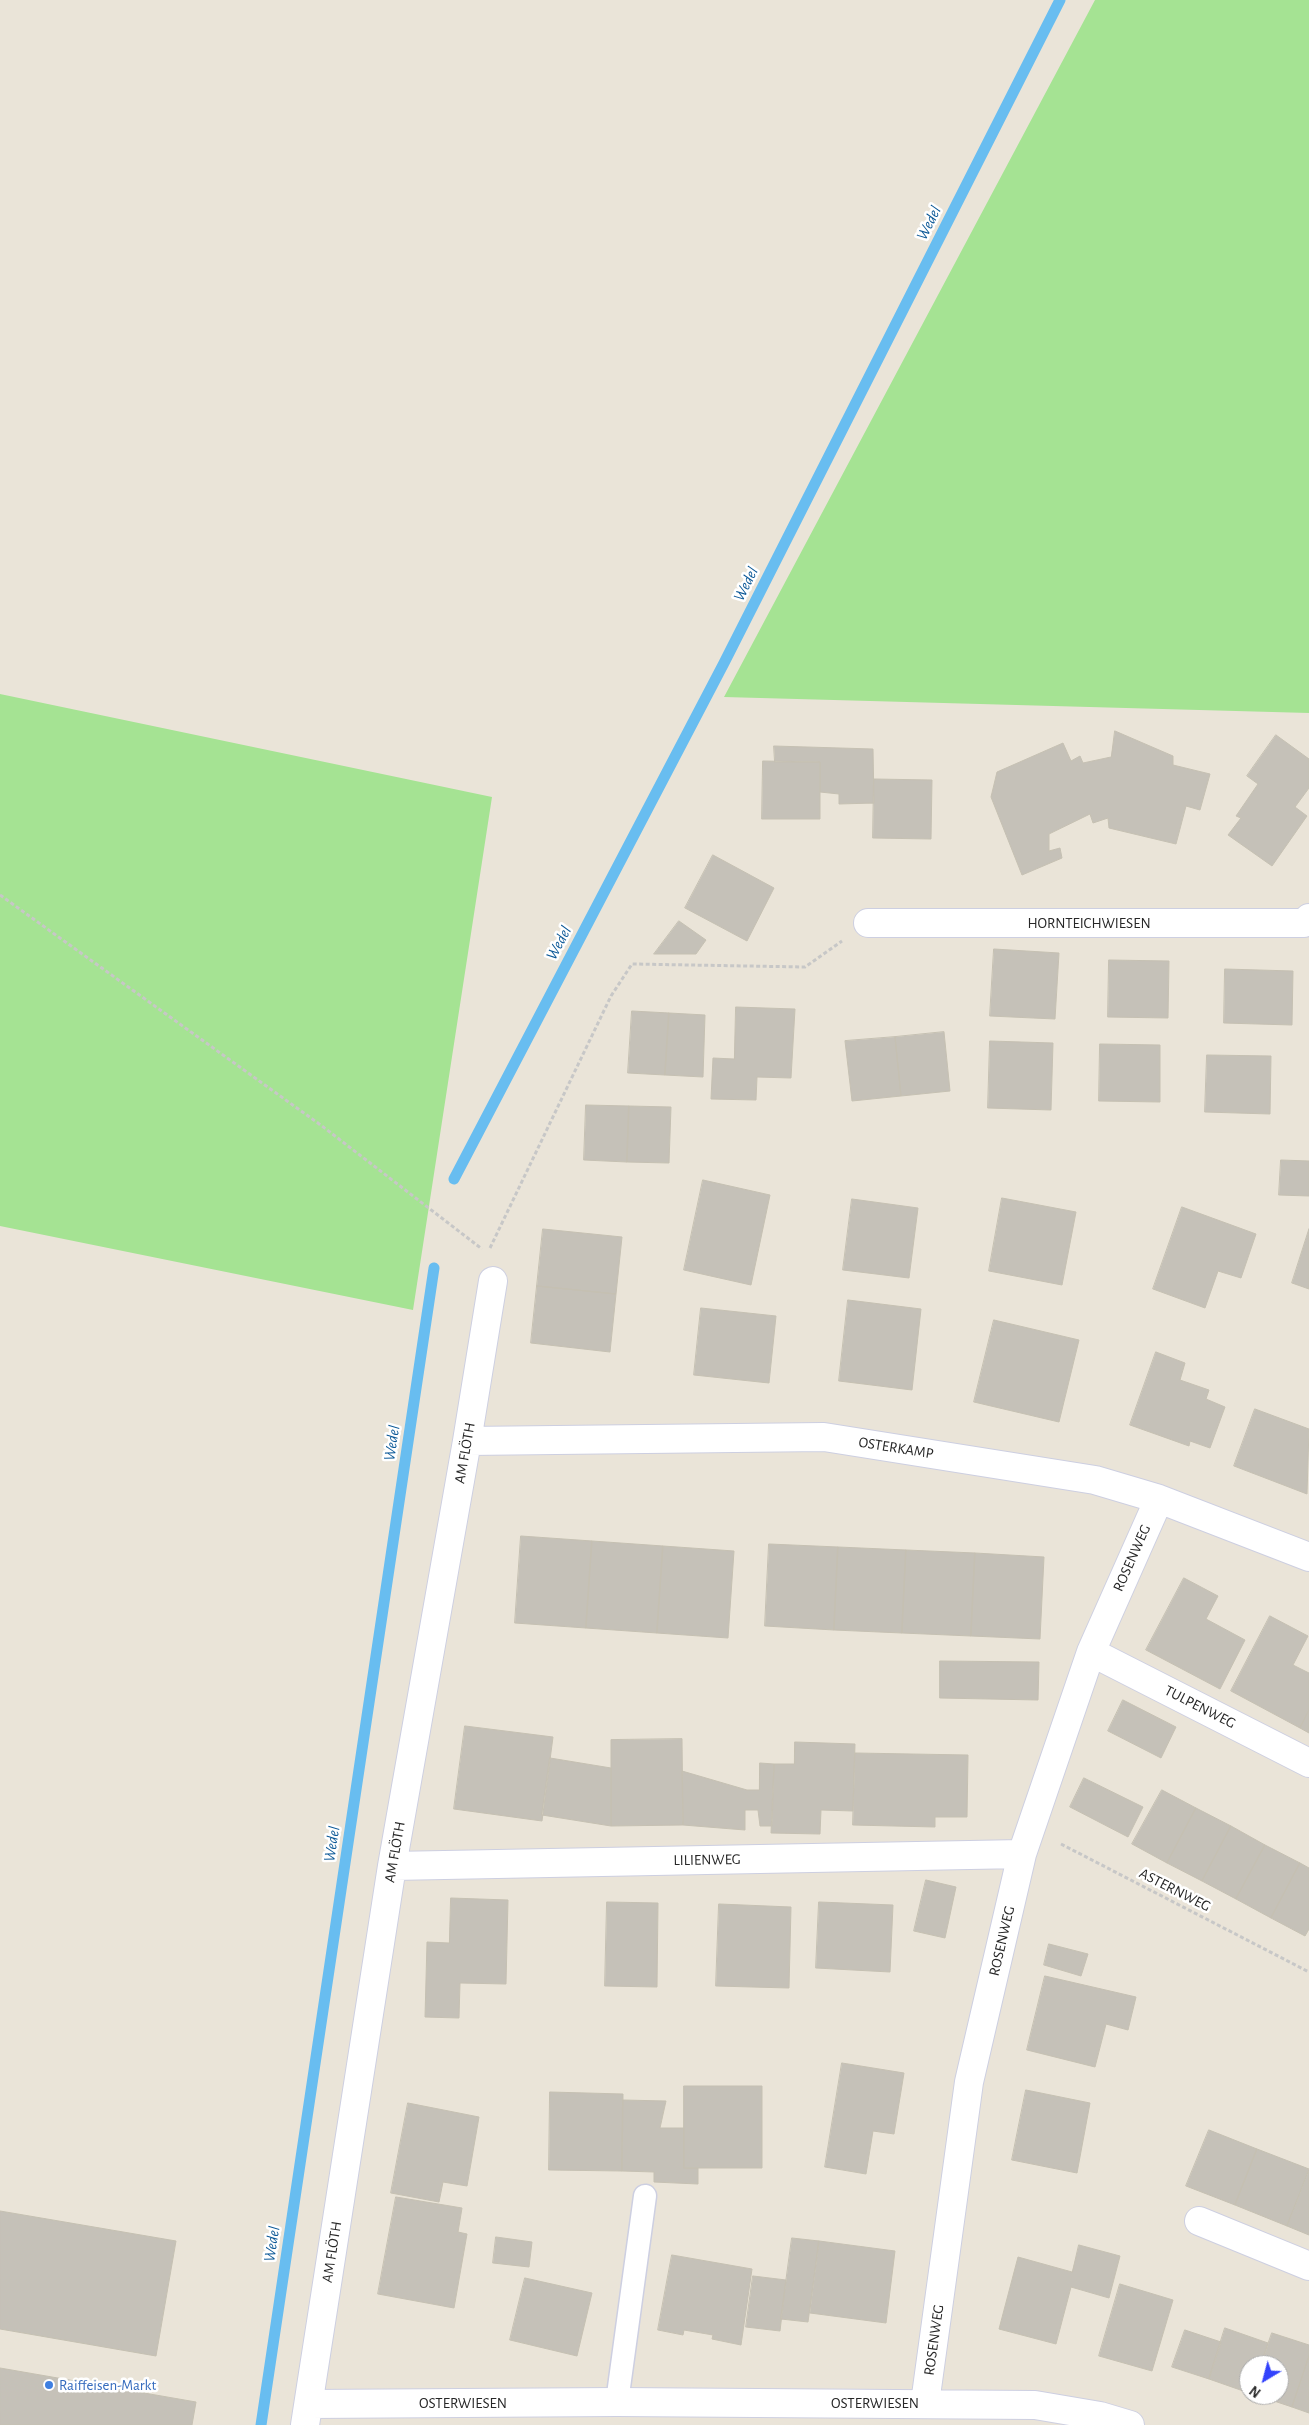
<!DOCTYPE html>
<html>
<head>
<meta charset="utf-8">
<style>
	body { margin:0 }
	#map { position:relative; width:1309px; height:2425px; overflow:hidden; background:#eae4d8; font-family:"Alegreya Sans",sans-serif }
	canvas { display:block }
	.north { position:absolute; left:1239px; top:2355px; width:50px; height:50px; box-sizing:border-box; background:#fff; border:1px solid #a9a9a9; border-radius:50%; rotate:217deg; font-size:14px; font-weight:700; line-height:20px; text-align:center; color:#272727 }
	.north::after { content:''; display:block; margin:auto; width:18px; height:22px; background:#3343fc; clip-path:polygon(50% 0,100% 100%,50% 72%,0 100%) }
</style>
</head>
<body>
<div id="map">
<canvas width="1309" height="2425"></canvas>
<div class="north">N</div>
</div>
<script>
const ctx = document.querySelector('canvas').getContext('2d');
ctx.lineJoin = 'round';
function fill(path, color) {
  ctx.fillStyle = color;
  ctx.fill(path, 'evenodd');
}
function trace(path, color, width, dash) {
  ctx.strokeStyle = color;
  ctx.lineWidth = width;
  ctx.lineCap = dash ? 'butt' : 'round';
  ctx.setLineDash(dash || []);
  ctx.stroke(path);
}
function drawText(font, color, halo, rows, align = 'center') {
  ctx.font = font + ' "Alegreya Sans",sans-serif';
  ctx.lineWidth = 5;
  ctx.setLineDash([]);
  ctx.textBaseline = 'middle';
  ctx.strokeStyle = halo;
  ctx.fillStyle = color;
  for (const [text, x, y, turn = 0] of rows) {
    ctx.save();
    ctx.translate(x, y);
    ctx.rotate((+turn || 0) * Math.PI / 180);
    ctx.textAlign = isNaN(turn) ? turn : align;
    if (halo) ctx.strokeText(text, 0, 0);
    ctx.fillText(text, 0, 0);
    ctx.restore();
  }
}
const green = new Path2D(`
	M 1095,0 L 1309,0 L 1309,713 L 724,697 Z
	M 0,694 L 492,797 L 413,1310 L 0,1226 Z`);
const stream = new Path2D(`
	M 454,1179 L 724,663 L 1060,0
	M 261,2425 L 434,1268`);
const building = new Path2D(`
	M 1115,731 L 1173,756 L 1173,765 L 1210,774 L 1200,810 L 1186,806 L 1176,844 L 1109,828 L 1108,818 L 1093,823 L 1090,814 L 1049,834 L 1049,851 L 1060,848 L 1062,858 L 1022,875 L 991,797 L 997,772 L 1063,743 L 1071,761 L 1080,756 L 1083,763 L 1111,757 Z
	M 1276,735 L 1309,759 L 1309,788 L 1295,807 L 1307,816 L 1272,866 L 1228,835 L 1241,818 L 1236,816 L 1258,784 L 1247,776 Z
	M 774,746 L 873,749 L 874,803 L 839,804 L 839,794 L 820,792 L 820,762 L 775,762 Z
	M 763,761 L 820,762 L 820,819 L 762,819 Z
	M 874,779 L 932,780 L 931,839 L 873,838 Z
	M 713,855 L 774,888 L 747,941 L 685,908 Z
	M 679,921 L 706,940 L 696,954 L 654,954 Z
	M 994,949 L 1059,953 L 1055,1019 L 990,1016 Z
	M 1109,960 L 1169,961 L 1168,1018 L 1108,1017 Z
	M 1225,969 L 1293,971 L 1292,1025 L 1224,1023 Z
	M 736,1007 L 795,1009 L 791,1078 L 757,1077 L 756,1100 L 711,1099 L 713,1058 L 734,1059 Z
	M 632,1011 L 669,1013 L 665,1075 L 628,1073 Z
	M 669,1013 L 705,1015 L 703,1077 L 665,1075 Z
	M 944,1032 L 950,1091 L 901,1096 L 895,1037 Z
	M 895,1037 L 901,1096 L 852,1101 L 845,1041 Z
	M 990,1041 L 1053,1043 L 1051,1110 L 988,1108 Z
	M 1100,1044 L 1160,1045 L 1160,1102 L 1099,1101 Z
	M 1207,1055 L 1271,1056 L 1270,1114 L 1205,1112 Z
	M 586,1105 L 629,1106 L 627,1162 L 584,1160 Z
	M 629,1106 L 671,1107 L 669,1163 L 627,1162 Z
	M 1281,1160 L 1309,1161 L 1309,1196 L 1279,1195 Z
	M 703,1180 L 770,1195 L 751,1285 L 684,1270 Z
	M 1002,1198 L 1076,1212 L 1062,1285 L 989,1271 Z
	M 852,1199 L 918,1208 L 909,1278 L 843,1270 Z
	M 1182,1207 L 1256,1234 L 1241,1278 L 1218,1271 L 1205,1308 L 1153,1289 Z
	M 543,1229 L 622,1237 L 616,1294 L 537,1286 Z
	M 1309,1229 L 1309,1289 L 1292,1283 Z
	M 537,1286 L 616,1294 L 610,1352 L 531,1343 Z
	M 848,1300 L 921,1309 L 912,1390 L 839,1381 Z
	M 701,1308 L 776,1316 L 769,1383 L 694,1375 Z
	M 994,1320 L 1079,1340 L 1059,1422 L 974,1402 Z
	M 1156,1352 L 1185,1363 L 1180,1380 L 1209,1390 L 1206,1399 L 1225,1407 L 1210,1448 L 1190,1441 L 1189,1446 L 1130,1425 Z
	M 1255,1409 L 1309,1429 L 1307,1494 L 1234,1466 Z
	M 521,1536 L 592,1541 L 586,1628 L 515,1623 Z
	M 592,1541 L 663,1546 L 657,1633 L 586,1628 Z
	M 769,1544 L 838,1547 L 834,1630 L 765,1626 Z
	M 663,1546 L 734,1551 L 728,1638 L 657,1633 Z
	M 838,1547 L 906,1550 L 902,1633 L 834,1630 Z
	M 906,1550 L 975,1553 L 971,1636 L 902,1633 Z
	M 975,1553 L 1044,1557 L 1040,1639 L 971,1636 Z
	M 1184,1578 L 1218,1596 L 1206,1619 L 1245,1640 L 1220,1689 L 1146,1650 Z
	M 1270,1616 L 1308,1636 L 1293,1665 L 1309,1673 L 1309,1710 L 1300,1728 L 1231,1691 Z
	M 940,1661 L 1039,1662 L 1038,1700 L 940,1698 Z
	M 1123,1700 L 1176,1727 L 1161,1758 L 1108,1731 Z
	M 1309,1710 L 1309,1733 L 1300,1728 Z
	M 465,1726 L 553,1737 L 542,1821 L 454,1809 Z
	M 682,1739 L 683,1825 L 611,1826 L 611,1740 Z
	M 795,1742 L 855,1744 L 853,1811 L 821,1810 L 820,1834 L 771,1833 L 774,1764 L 794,1764 Z
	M 855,1753 L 968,1755 L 967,1817 L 935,1817 L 935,1827 L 853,1825 Z
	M 550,1758 L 611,1768 L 611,1826 L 542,1815 Z
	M 760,1763 L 774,1764 L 772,1826 L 760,1826 L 758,1810 L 745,1810 L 745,1830 L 683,1825 L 682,1771 L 747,1790 L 759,1790 Z
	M 1084,1778 L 1143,1807 L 1128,1837 L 1070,1807 Z
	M 1162,1790 L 1196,1808 L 1167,1863 L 1132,1844 Z
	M 1196,1808 L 1231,1826 L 1202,1881 L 1167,1863 Z
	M 1231,1826 L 1265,1845 L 1236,1899 L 1202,1881 Z
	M 1265,1845 L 1300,1863 L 1271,1918 L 1236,1899 Z
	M 1300,1863 L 1309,1868 L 1309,1929 L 1305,1936 L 1271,1918 Z
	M 926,1880 L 956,1887 L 945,1938 L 914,1931 Z
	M 451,1898 L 508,1900 L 506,1984 L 460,1983 L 459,2018 L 425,2017 L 427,1942 L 449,1943 Z
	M 607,1902 L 658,1903 L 657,1987 L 605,1986 Z
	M 819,1902 L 893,1905 L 890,1972 L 816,1968 Z
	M 719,1904 L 791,1907 L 789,1988 L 716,1986 Z
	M 1049,1944 L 1088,1954 L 1081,1976 L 1044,1965 Z
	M 1045,1976 L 1136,1997 L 1128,2030 L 1106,2024 L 1095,2067 L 1027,2050 Z
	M 842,2063 L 904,2073 L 894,2134 L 873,2131 L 866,2174 L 825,2167 Z
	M 684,2086 L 762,2086 L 762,2168 L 684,2168 Z
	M 1026,2090 L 1090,2103 L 1077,2173 L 1012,2160 Z
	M 550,2092 L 623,2094 L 622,2171 L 549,2170 Z
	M 623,2100 L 666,2101 L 660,2128 L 684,2128 L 684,2168 L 698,2168 L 698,2184 L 654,2182 L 654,2172 L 622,2171 Z
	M 408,2103 L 479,2117 L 467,2186 L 443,2182 L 439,2202 L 391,2193 Z
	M 1209,2130 L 1257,2149 L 1235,2205 L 1186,2186 Z
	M 1257,2149 L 1309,2169 L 1287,2226 L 1235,2205 Z
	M 1309,2170 L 1309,2235 L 1287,2226 Z
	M 396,2197 L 462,2208 L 458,2232 L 467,2234 L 454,2308 L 378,2294 Z
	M 0,2211 L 176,2241 L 156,2356 L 0,2329 Z
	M 496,2237 L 532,2242 L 529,2267 L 493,2263 Z
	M 792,2238 L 819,2241 L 808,2322 L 781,2319 Z
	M 819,2241 L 895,2251 L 886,2323 L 810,2313 Z
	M 1079,2245 L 1120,2256 L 1109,2298 L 1071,2287 L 1056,2344 L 999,2329 L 1018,2257 L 1072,2272 Z
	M 672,2255 L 752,2269 L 741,2345 L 712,2339 L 713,2335 L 684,2330 L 683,2335 L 658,2330 Z
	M 753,2276 L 786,2280 L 780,2331 L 746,2327 Z
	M 525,2278 L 592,2293 L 577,2356 L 510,2340 Z
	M 1120,2284 L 1173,2300 L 1152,2371 L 1099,2356 Z
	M 1225,2328 L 1268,2343 L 1261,2365 L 1249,2365 L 1249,2393 L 1209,2379 Z
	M 1185,2330 L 1221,2342 L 1209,2379 L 1172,2367 Z
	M 1272,2333 L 1309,2345 L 1309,2356 L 1292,2407 L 1256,2395 L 1279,2395 L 1279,2365 L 1261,2365 Z
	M 1309,2356 L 1309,2413 L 1292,2407 Z
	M 0,2368 L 196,2402 L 192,2425 L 0,2425 Z`);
const path = new Path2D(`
	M 0,895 L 322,1126 L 482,1249
	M 490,1248 L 611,996 L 632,964 L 805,967 L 842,941
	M 1061,1844 L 1309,1972`);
const lane = new Path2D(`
	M 617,2402 L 645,2196`);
const street = new Path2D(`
	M 868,923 L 1304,923 L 1309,918
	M 467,1441 L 824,1437 L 1095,1480 L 1159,1499 L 1309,1557
	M 1091,1652 L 1309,1763
	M 392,1866 L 1022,1854
	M 1199,2221 L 1309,2266
	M 925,2403 L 969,2082 L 1022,1854 L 1091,1652 L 1159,1499
	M 309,2404 L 617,2402 L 1035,2405 L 1100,2416 L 1130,2425
	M 305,2425 L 392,1866 L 467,1441 L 493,1281`);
const markers = [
	[49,2385,5,"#3f7fe0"]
];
const streetNames = [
	["HORNTEICHWIESEN",1089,923],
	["OSTERKAMP",896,1448,9],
	["AM FLÖTH",465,1453,-80],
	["ROSENWEG",1132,1558,-66],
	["TULPENWEG",1200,1707,27],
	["AM FLÖTH",395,1852,-80],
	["LILIENWEG",707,1860,-1],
	["ASTERNWEG",1175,1890,27],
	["ROSENWEG",1002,1941,-77],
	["AM FLÖTH",332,2252,-81],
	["ROSENWEG",934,2340,-82],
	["OSTERWIESEN",463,2403],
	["OSTERWIESEN",875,2403]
];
const shopNames = [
	["Raiffeisen-Markt",59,2385]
];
const waterNames = [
	["Wedel",929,223,-63],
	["Wedel",746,584,-63],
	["Wedel",559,943,-62],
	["Wedel",392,1443,-81],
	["Wedel",332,1844,-81],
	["Wedel",272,2244,-81]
];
fill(green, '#a5e393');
trace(stream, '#68bdf0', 11);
fill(building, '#c5c1b8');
trace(building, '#c5c0b2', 1);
trace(lane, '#cdcfe1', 25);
trace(street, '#cdcfe1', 30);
trace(path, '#c7c7c7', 3, [4, 2.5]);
trace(lane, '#fff', 22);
trace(street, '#fff', 28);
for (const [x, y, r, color] of markers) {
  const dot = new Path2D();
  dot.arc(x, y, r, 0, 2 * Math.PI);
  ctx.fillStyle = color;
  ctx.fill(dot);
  trace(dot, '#fff', 2);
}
drawText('15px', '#272727', '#fff', streetNames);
drawText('15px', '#366cbe', '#fff', shopNames, 'left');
drawText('italic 16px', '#0b5897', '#fff', waterNames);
</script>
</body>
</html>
